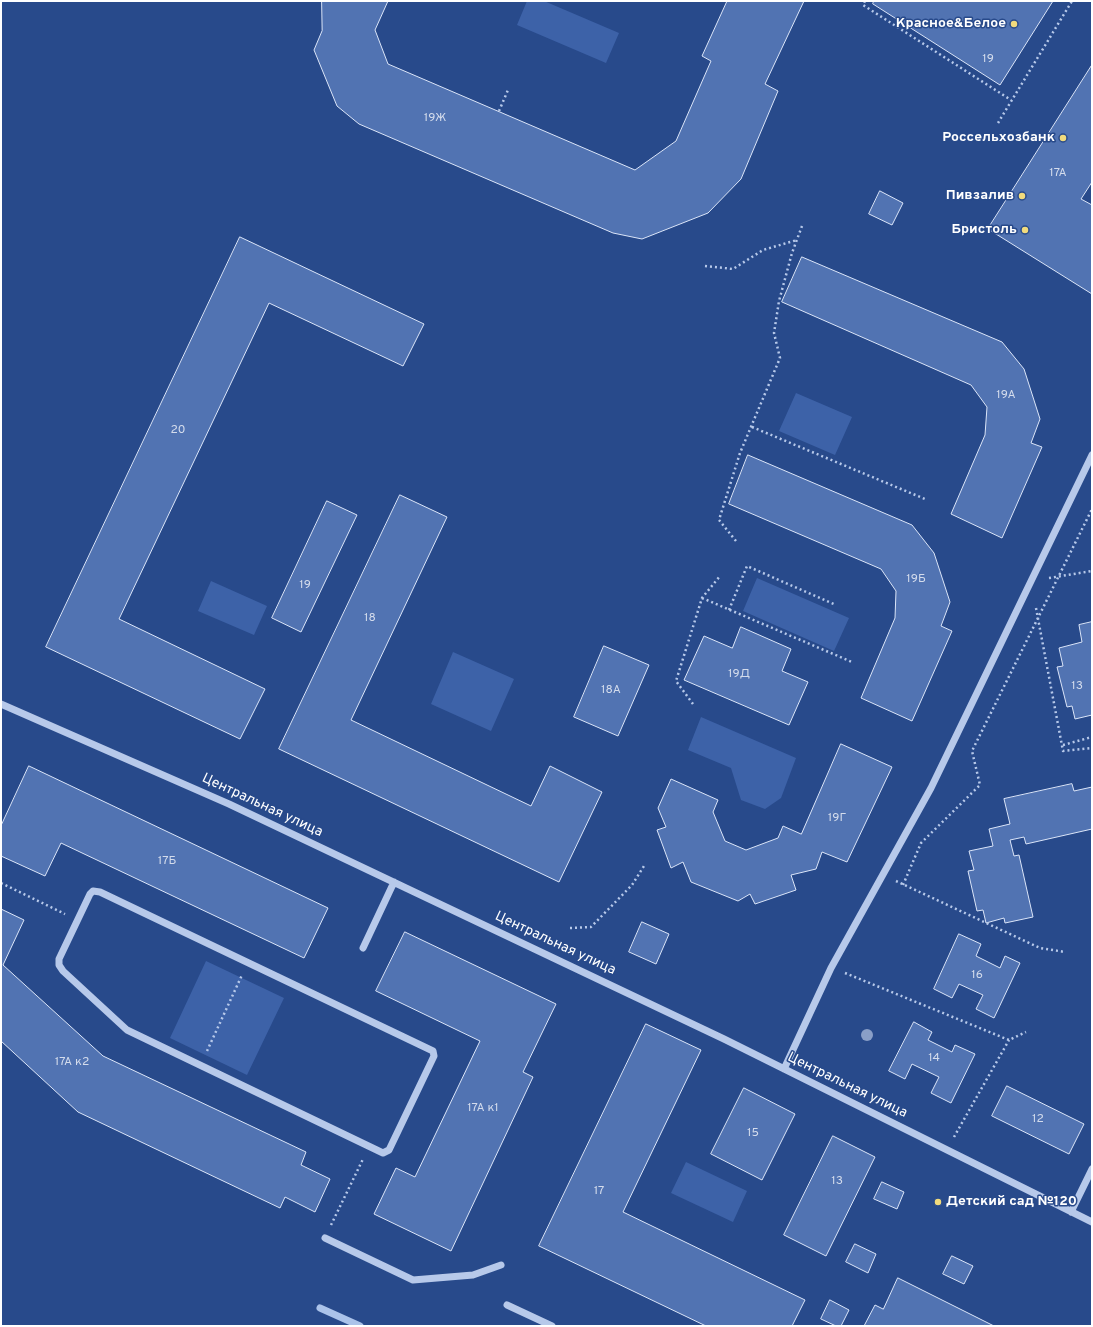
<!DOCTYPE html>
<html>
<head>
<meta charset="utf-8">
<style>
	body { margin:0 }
	#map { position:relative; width:1093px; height:1327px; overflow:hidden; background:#284a8b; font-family:Overpass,sans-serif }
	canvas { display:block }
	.frame { position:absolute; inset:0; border:2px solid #fff; pointer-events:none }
</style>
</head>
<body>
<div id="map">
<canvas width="1093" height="1327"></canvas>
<div class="frame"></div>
</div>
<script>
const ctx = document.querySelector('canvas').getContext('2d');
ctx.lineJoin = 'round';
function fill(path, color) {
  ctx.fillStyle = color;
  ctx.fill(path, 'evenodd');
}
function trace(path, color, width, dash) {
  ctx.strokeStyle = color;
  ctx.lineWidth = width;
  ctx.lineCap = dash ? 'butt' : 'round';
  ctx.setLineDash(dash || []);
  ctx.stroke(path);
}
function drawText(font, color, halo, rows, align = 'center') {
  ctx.font = font + ' Overpass,sans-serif';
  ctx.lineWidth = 3;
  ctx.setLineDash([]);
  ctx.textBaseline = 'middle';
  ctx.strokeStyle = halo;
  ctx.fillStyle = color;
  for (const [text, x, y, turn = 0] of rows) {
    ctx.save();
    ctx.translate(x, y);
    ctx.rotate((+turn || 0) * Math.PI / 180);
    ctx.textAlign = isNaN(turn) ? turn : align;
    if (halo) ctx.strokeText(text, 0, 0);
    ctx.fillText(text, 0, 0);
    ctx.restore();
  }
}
const green = new Path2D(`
	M 527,1 L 544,1 L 619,33 L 606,63 L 517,25 Z
	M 796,393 L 852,417 L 835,455 L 779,431 Z
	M 757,578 L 849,618 L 834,651 L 743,611 Z
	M 211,581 L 267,606 L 254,635 L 198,611 Z
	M 453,652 L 514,679 L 491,731 L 431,704 Z
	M 701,717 L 796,758 L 781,798 L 765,809 L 741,800 L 731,768 L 688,750 Z
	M 206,961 L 284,998 L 247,1075 L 170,1038 Z
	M 686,1162 L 747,1191 L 733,1222 L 671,1193 Z`);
const stream = new Path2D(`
	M 320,1308 L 360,1326`);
const building = new Path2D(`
	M 322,1 L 388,1 L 375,30 L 388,64 L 635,170 L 676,141 L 711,61 L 702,56 L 727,1 L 804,1 L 765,84 L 778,91 L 741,179 L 708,213 L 642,239 L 613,233 L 359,124 L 337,106 L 314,50 L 322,31 Z
	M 874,1 L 1053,1 L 1000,85 L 873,4 Z
	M 1092,65 L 1092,182 L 1081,199 L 1092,205 L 1092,294 L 988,229 Z
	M 880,191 L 903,203 L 892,225 L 869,214 Z
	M 240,237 L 424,324 L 403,366 L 269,303 L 119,619 L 265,689 L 240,739 L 46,647 Z
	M 802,257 L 1002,342 L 1024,369 L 1040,419 L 1031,443 L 1042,447 L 1002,538 L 951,514 L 985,435 L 987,407 L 971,385 L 782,302 Z
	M 748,455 L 912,525 L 934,553 L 950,602 L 941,626 L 952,631 L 912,721 L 861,698 L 895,618 L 896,591 L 881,569 L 729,504 Z
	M 400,495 L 447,517 L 351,720 L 531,806 L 550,766 L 602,792 L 559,882 L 279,749 Z
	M 327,501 L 357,515 L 301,632 L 272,618 Z
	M 1092,622 L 1092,715 L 1075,719 L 1072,706 L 1067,707 L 1057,667 L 1063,666 L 1059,648 L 1082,642 L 1079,625 Z
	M 741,627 L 791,649 L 782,671 L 808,682 L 789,725 L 684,680 L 704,636 L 732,648 Z
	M 604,646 L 649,665 L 618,736 L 574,717 Z
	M 841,744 L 892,767 L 847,862 L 822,852 L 816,869 L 791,875 L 796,890 L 755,904 L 750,894 L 738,901 L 691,882 L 683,862 L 671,868 L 657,830 L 666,827 L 658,808 L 671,779 L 718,800 L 713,812 L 725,841 L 746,850 L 778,838 L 783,826 L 801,834 Z
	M 29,766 L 328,908 L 304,958 L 61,843 L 45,876 L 1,856 L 1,826 Z
	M 1072,784 L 1074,791 L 1092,787 L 1092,829 L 1026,844 L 1024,837 L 1010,840 L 1014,856 L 1019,855 L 1033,917 L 1005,923 L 1004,918 L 986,923 L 983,910 L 977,911 L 968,871 L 974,870 L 969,851 L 993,846 L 989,829 L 1010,824 L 1004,799 Z
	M 1,909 L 24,920 L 3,965 L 103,1056 L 306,1152 L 301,1165 L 330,1179 L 315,1212 L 285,1197 L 280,1208 L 78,1112 L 1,1041 Z
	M 642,922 L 669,934 L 656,964 L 629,952 Z
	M 405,932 L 556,1004 L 523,1072 L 533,1077 L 451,1251 L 374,1214 L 396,1168 L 415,1177 L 480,1041 L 376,991 Z
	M 959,934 L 981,944 L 976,956 L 1000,968 L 1005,956 L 1020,963 L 994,1018 L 976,1009 L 983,995 L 959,984 L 952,998 L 934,989 Z
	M 914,1022 L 932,1032 L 928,1040 L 952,1052 L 955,1045 L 975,1054 L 951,1103 L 931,1093 L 939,1077 L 912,1064 L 905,1079 L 889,1071 Z
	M 646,1024 L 701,1050 L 623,1212 L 805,1300 L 792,1326 L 706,1326 L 539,1246 Z
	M 1007,1086 L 1084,1124 L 1069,1154 L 992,1116 Z
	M 744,1088 L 795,1114 L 762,1180 L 711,1154 Z
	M 833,1136 L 875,1157 L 826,1256 L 784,1235 Z
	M 882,1182 L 904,1192 L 897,1209 L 874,1199 Z
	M 855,1244 L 876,1254 L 868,1273 L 846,1262 Z
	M 952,1256 L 973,1266 L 964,1284 L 943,1274 Z
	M 898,1278 L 994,1326 L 864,1326 L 875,1305 L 883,1309 Z
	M 830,1300 L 849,1310 L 841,1326 L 836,1326 L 821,1319 Z`);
const path = new Path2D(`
	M 865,1 L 863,5 L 1011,100
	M 499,111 L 508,90
	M 998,123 L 1072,1
	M 705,266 L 733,269 L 763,250 L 797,240
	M 752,427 L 925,499
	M 736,541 L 719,520 L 740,453 L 780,358 L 774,333 L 779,301 L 792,253 L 802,226
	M 1049,578 L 1092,571
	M 702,598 L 852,662
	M 1036,608 L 1063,751 L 1092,748
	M 729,610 L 747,566 L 836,605
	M 693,704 L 676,681 L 702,598 L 720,576
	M 1063,745 L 1092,737
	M 896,881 L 1040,948 L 1065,952
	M 1,883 L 65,914
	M 903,885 L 921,843 L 980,785 L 972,751 L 1092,509
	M 570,928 L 591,927 L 632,885 L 644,866
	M 845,973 L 1009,1040 L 1026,1032
	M 207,1051 L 242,975
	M 954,1137 L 1009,1040
	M 331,1225 L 363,1159`);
const minor = new Path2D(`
	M 1,704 L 229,804 L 724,1039 L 1092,1222
	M 93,891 L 100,892 L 433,1051 L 434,1056 L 389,1150 L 383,1153 L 127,1030 L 63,971 L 59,965 L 59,959 L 90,894 Z
	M 363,948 L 394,882
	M 784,1069 L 831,968 L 931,788 L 1092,455
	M 1071,1212 L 1092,1169
	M 325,1238 L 413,1280 L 473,1275 L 501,1265
	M 507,1305 L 552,1326`);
const trees = [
	[867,1035]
];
const markers = [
	[1014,24,4,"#f1db7d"],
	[1063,138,4,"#f1db7d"],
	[1022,196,4,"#f1db7d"],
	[1025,230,4,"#f1db7d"],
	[938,1202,4,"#f1db7d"]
];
const numberNames = [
	["19",988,60],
	["19Ж",435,119],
	["17А",1058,174],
	["19А",1006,396],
	["20",178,431],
	["19Б",916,580],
	["19",305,586],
	["18",370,619],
	["19Д",739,675],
	["13",1077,687],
	["18А",611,691],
	["19Г",837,819],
	["17Б",167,862],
	["16",977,976],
	["14",934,1059],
	["17А к2",72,1063],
	["17А к1",483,1109],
	["12",1038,1120],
	["15",753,1134],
	["13",837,1182],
	["17",599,1192]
];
const poiNames = [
	["Красное&Белое",1006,24],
	["Россельхозбанк",1055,138],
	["Пивзалив",1014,196],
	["Бристоль",1017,230],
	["Детский сад №120",946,1202,"left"]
];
const streetNames = [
	["Центральная улица",262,806,25],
	["Центральная улица",555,944,25],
	["Центральная улица",847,1086,26]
];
fill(green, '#3d62a8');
trace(stream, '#abc3ea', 7);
fill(building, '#5173b2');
trace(building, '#dbe5f8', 1);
trace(path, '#b7c9ea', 2.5, [2, 3]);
trace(minor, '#b7c9ea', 7);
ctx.fillStyle = '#8a9fc7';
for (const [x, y] of trees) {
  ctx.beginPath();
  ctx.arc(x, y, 6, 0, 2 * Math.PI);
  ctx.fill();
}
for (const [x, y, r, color] of markers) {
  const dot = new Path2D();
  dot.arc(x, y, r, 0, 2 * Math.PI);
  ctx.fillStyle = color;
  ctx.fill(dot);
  trace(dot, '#284a8b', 1.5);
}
drawText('12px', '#d4dcec', null, numberNames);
drawText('bold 14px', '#fff', '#284a8b', poiNames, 'right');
drawText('14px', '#fff', '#284a8b', streetNames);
</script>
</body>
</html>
